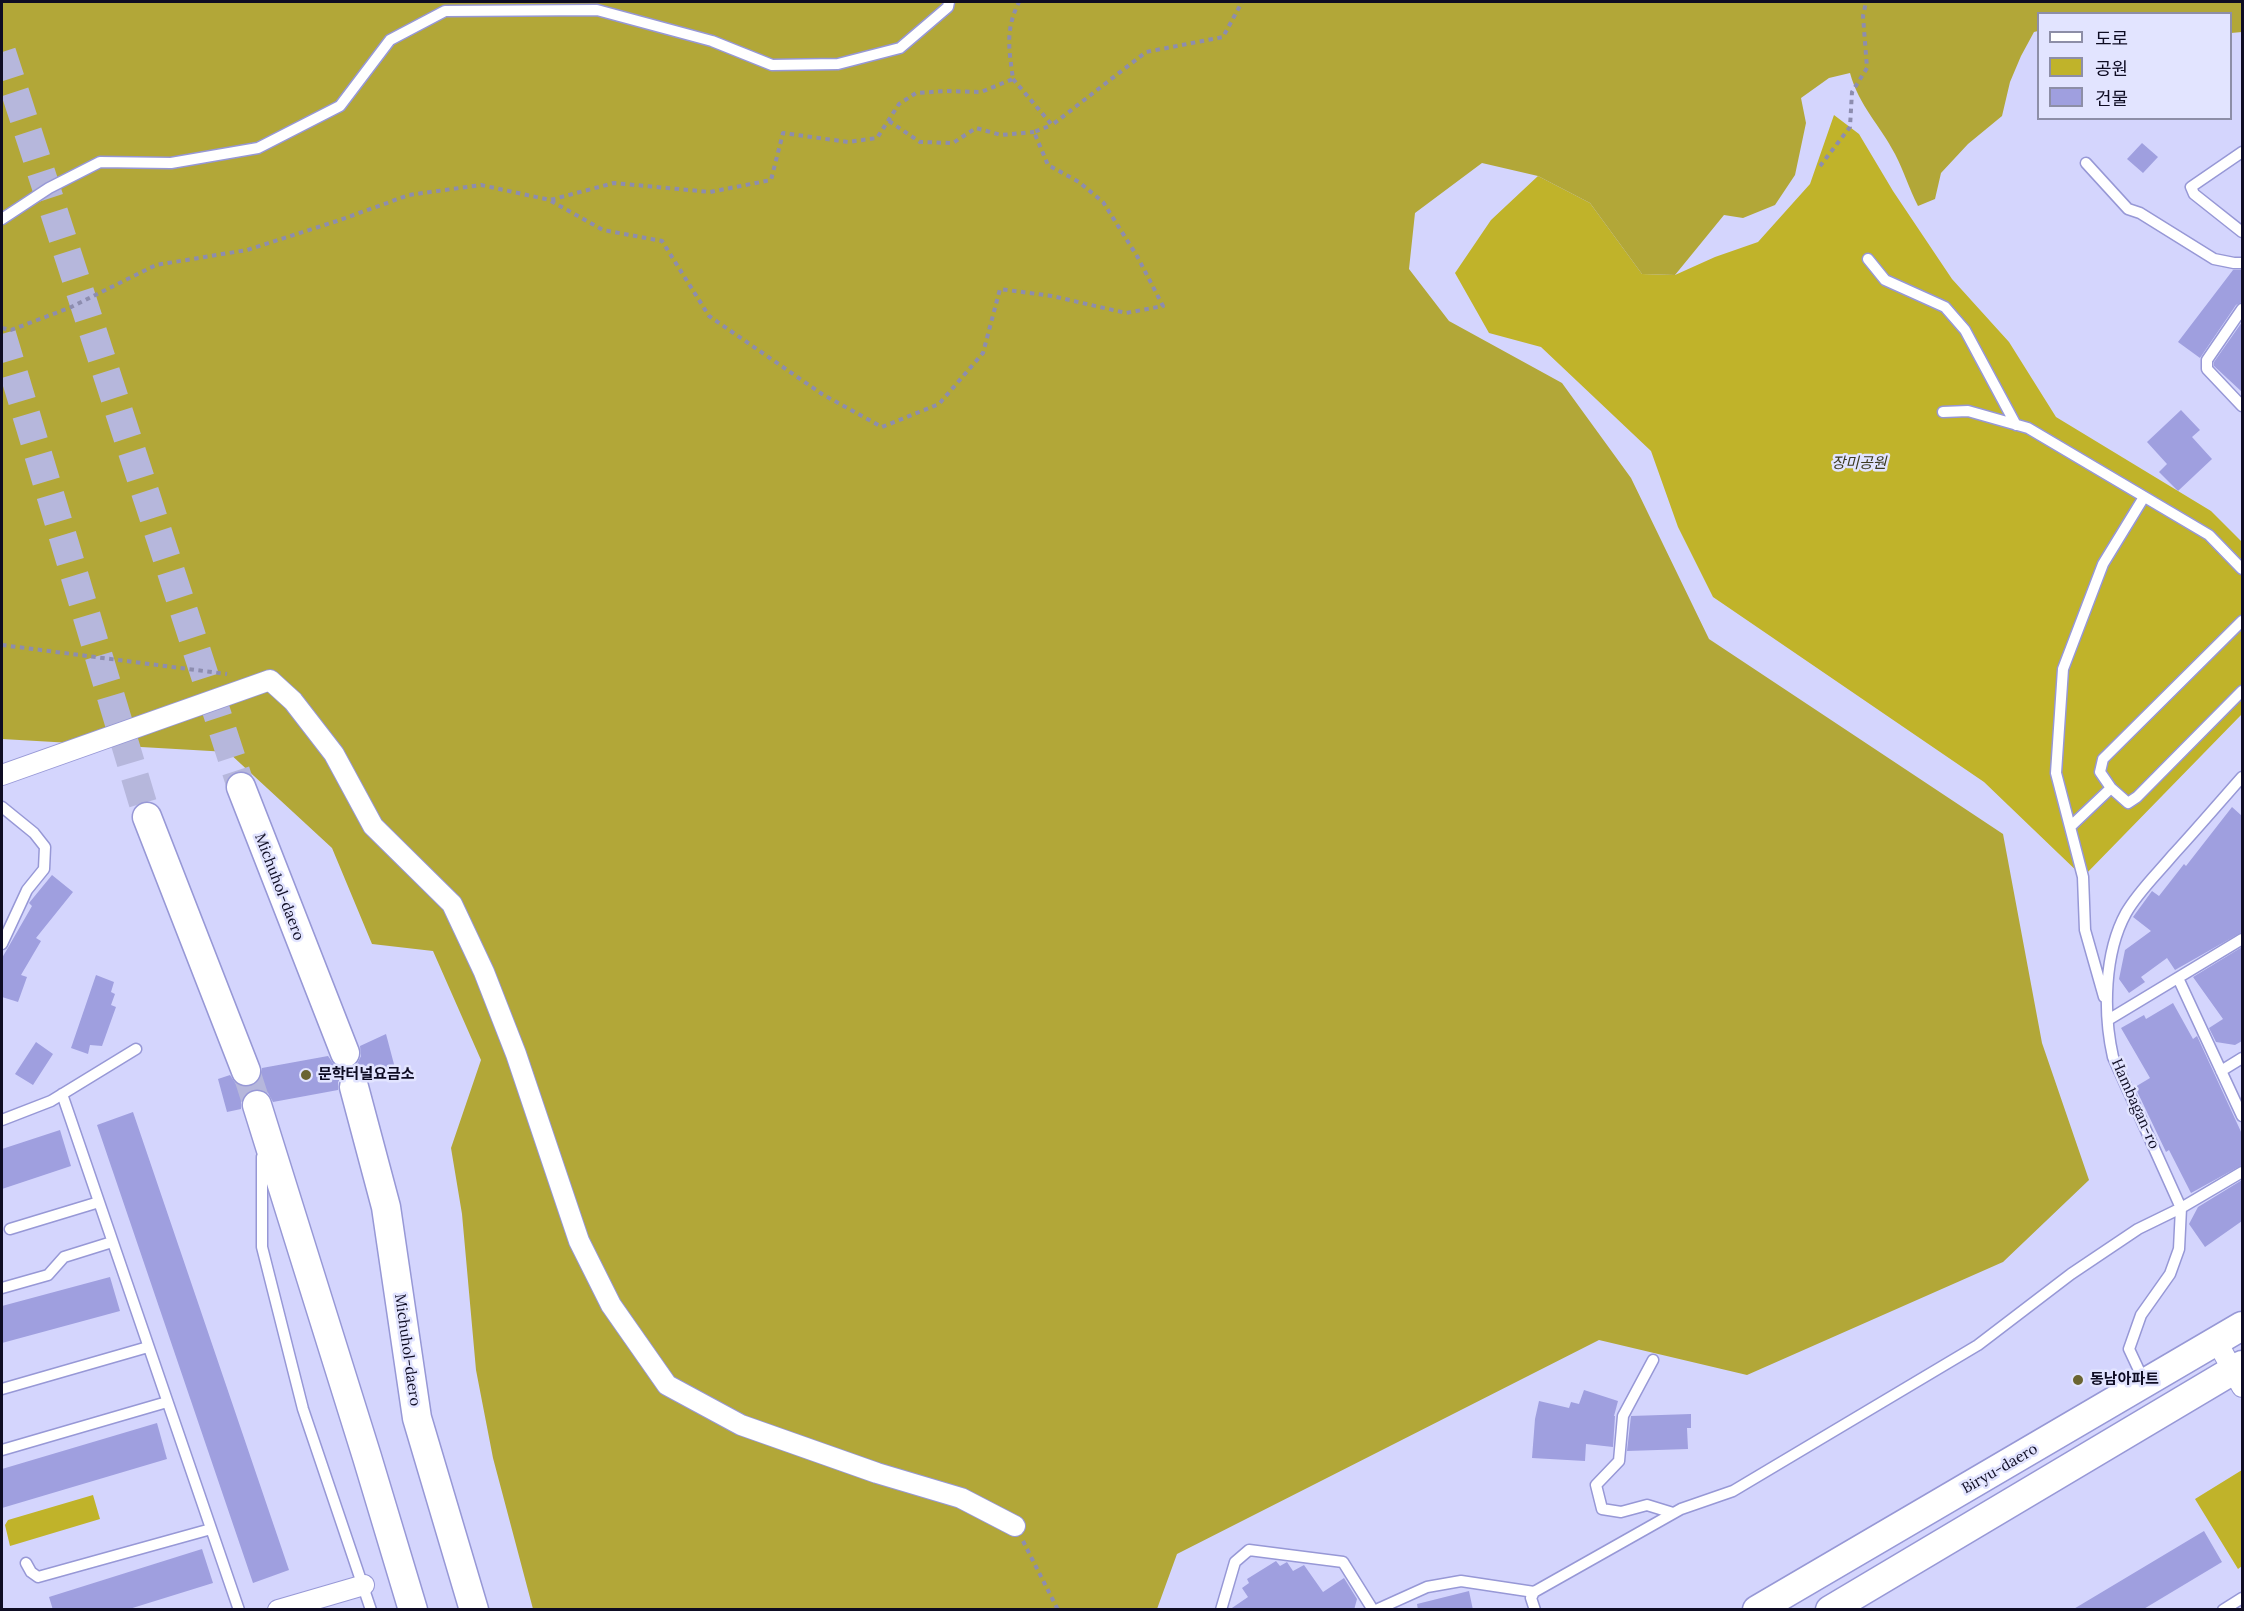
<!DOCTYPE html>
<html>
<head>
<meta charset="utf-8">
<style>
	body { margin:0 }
	#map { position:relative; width:2244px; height:1611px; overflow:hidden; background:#d4d5fd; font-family:Lora,"Noto Sans KR",serif }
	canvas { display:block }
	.frame { position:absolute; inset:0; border:3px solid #0e0c23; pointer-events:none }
	.legend { position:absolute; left:2037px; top:12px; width:195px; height:108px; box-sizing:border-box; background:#e2e4ff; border:2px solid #8d8ea7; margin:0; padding:8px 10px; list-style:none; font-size:18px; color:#0e0c23 }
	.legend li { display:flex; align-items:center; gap:12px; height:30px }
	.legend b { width:30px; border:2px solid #8d8ea7 }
</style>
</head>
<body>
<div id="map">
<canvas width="2244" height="1611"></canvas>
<div class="frame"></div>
<ul class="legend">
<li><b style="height:8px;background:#fff"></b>도로</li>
<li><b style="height:16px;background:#c0b32a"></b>공원</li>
<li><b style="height:16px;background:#9f9fdf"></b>건물</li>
</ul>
</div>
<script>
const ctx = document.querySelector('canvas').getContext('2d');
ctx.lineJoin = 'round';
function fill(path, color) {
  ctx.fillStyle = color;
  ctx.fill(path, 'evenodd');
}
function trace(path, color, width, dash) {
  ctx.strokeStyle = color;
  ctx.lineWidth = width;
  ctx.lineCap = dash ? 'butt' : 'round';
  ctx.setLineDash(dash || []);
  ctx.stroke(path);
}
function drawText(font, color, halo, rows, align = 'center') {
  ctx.font = font + ' Lora,"Noto Sans KR",serif';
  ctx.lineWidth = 5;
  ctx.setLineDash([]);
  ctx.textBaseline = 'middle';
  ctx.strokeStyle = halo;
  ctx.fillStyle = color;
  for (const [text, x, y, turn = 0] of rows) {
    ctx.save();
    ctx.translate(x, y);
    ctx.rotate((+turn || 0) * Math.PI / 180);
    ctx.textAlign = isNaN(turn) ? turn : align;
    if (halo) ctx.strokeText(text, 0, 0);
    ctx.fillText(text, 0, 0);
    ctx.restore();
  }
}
const green = new Path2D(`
	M 1834,115 L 1859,134 L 1893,191 L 1952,279 L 2009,342 L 2056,417 L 2211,511 L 2242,542 L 2242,714 L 2083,877 L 1984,782 L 1713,597 L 1678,527 L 1651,451 L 1541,347 L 1489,333 L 1455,273 L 1491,220 L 1538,176 L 1590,203 L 1642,274 L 1675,275 L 1715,257 L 1758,242 L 1810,184 Z
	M 2242,1470 L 2242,1566 L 2238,1569 L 2195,1499 Z
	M 93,1495 L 100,1519 L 10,1546 L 5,1525 L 8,1520 Z`);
const forest = new Path2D(`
	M 2,2 L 2242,2 L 2242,32 L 2231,33 L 2230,14 L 2038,14 L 2038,31 L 2034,32 L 2021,56 L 2010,82 L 2002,116 L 1968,144 L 1941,173 L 1935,199 L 1918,206 C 1909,189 1904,171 1895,154 C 1880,125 1859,106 1850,73 L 1829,78 L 1801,98 L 1806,123 L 1795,175 L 1775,205 L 1743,218 L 1724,215 L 1675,275 L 1642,274 L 1590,203 L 1538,176 L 1482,163 L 1415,213 L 1409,269 L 1449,321 L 1562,383 L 1631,478 L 1709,639 L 2003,834 L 2042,1043 L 2089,1180 L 2003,1262 L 1747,1375 L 1599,1340 L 1177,1554 L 1157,1609 L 533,1609 L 493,1458 L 476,1370 L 462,1214 L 451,1148 L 481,1060 L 433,951 L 372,944 L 332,848 L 228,752 L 2,739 Z`);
const building = new Path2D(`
	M 2142,143 L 2158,157 L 2143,173 L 2127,159 Z
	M 2233,270 L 2242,270 L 2242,302 L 2236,305 L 2200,358 L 2178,342 Z
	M 2242,322 L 2242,392 L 2214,366 L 2214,362 Z
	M 2181,410 L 2200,430 L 2192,437 L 2212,459 L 2178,491 L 2159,472 L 2167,464 L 2147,442 Z
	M 2232,807 L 2242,816 L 2242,932 L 2175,970 L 2167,958 L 2141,977 L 2145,982 L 2129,993 L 2119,979 L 2125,950 L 2151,931 L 2133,917 L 2152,891 L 2159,896 L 2184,864 L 2186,866 Z
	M 52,875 L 73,892 L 36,938 L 41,941 L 21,975 L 27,977 L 18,1002 L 2,997 L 2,958 L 32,906 L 29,903 Z
	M 2242,947 L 2242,1041 L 2235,1045 L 2216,1042 L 2209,1028 L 2223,1019 L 2193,977 Z
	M 96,975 L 114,982 L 111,992 L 115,994 L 111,1005 L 116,1007 L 102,1046 L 90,1045 L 88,1054 L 71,1048 Z
	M 2173,1003 L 2193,1039 L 2197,1036 L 2242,1134 L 2242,1165 L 2191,1193 L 2169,1150 L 2166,1152 L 2135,1087 L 2150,1078 L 2121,1028 L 2144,1015 L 2146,1019 Z
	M 386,1034 L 395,1068 L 369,1080 L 359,1071 L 349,1071 L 342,1076 L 338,1082 L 338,1090 L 273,1102 L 268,1093 L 261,1089 L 253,1089 L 245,1094 L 241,1101 L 241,1109 L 227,1112 L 218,1079 L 230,1075 L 236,1084 L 244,1087 L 251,1087 L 259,1081 L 262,1068 L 328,1056 L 335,1066 L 342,1069 L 350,1069 L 357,1064 L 361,1056 L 360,1046 Z
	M 36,1042 L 53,1054 L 33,1085 L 15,1074 Z
	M 133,1112 L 289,1570 L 253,1583 L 97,1125 Z
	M 60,1130 L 71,1166 L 2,1189 L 2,1149 Z
	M 2242,1180 L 2242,1221 L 2205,1247 L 2189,1224 L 2198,1207 Z
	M 110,1277 L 120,1311 L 2,1343 L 2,1306 Z
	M 1584,1390 L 1618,1401 L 1614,1416 L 1615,1416 L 1613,1447 L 1586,1444 L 1585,1461 L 1532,1458 L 1535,1419 L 1539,1401 L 1569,1408 L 1571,1402 L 1579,1404 Z
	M 1691,1414 L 1691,1428 L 1687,1428 L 1688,1449 L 1627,1451 L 1631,1416 Z
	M 157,1423 L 167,1459 L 2,1508 L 2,1469 Z
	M 2204,1531 L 2222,1562 L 2142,1610 L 2072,1610 Z
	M 202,1549 L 213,1583 L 126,1610 L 53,1610 L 49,1597 Z
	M 1276,1561 L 1280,1566 L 1287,1562 L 1293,1571 L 1304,1565 L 1323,1592 L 1344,1578 L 1357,1599 L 1354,1610 L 1229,1610 L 1248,1597 L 1242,1588 L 1249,1583 L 1247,1579 Z
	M 1469,1591 L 1473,1610 L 1418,1610 L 1417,1604 Z`);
const secondaryTunnel = new Path2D(`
	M 2,52 L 241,787
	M 2,334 L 147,817
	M 246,1071 L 257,1105`);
const path = new Path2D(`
	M 1013,79 L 1052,125 L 1146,52 L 1223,37 L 1242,2
	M 889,121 L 920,142 L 953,143 L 976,128 L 1001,135 L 1034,132
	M 1820,166 L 1850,127 L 1852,92 L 1867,68 L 1863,16 L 1866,2
	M 551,201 L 603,230 L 662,241 L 709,316 L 822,394 L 882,427 L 939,404 L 983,353 L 1000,289 L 1052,296 L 1126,313 L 1163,306 L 1137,256 L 1103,202 L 1079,182 L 1048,165 L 1034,132 L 1052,125
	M 2,328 L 11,330 L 69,308 L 156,265 L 247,250 L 337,221 L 409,195 L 481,185 L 550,200 L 614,183 L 710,192 L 771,180 L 783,133 L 848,142 L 877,138 L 899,104 L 916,93 L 947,91 L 981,92 L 1013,79 C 1009,49 1005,30 1019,2
	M 2,645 L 227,674
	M 1023,1541 L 1058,1610`);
const lane = new Path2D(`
	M 2242,152 L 2191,187 L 2194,194 L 2242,232
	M 2086,163 L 2128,209 L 2140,213 L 2214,259 L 2234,263 L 2242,263
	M 2,219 L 49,188 L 100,162 L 171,163 L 258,148 L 340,106 L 390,40 L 445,11 L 597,10 L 712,41 L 772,65 L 838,64 L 900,48 L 948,7 L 949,2
	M 1868,259 L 1885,280 L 1945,307 L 1965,330 L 2016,425
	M 2242,309 L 2207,360 L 2207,369 L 2242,406
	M 1943,412 L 1968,411 L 2028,428 L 2209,535 L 2242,569
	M 2242,621 L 2103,759 L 2100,772 L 2111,788 L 2128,803 L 2137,797 L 2242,691
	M 2,807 L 34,833 L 45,847 L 44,869 L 27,890 L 2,944
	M 2070,827 L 2111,788
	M 2178,978 L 2242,1116
	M 2104,997 L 2085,930 L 2083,877 L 2056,773 L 2063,669 L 2103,564 L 2144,497
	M 2108,1020 L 2242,939
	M 2221,1071 L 2242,1058
	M 62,1094 L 239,1610
	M 2,1120 L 51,1101 L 136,1049
	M 262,1157 L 262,1247 L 303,1409 L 371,1610
	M 10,1229 L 99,1202
	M 2,1288 L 48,1275 L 64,1257 L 112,1242
	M 1653,1360 L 1623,1416 L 1619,1461 L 1596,1485 L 1602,1509 L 1621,1512 L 1647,1505 L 1673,1513
	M 2144,1381 L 2129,1349 L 2141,1315 L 2170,1274 L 2179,1249 L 2181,1208 L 2113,1057 C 2103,1013 2104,953 2126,913 C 2138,892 2157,874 2172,856 C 2196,830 2219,803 2242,777
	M 2,1389 L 148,1347
	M 2,1450 L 167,1402
	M 26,1563 L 31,1572 L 38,1577 L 211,1529
	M 1534,1592 L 1531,1598 L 1535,1610
	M 1221,1610 L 1235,1562 L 1249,1550 L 1343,1562 L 1373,1610
	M 1376,1610 L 1427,1587 L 1461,1581 L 1534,1592 L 1681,1509 L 1733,1491 L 1978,1345 L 2071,1274 L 2138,1229 L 2181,1208 L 2242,1172
	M 2223,1610 L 2242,1598`);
const street = new Path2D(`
	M 2,775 L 270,680 L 293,701 L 334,754 L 373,826 L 452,904 L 484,972 L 516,1054 L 579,1241 L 611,1305 L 667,1385 L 741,1425 L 877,1473 L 961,1498 L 1015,1526
	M 2217,1342 L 2242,1387
	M 278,1610 L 364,1585`);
const secondary = new Path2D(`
	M 241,787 L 345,1053
	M 147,817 L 246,1071
	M 354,1087 L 386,1207 L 417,1418 L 474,1610
	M 257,1105 L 367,1457 L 413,1610
	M 1757,1610 L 2242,1326
	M 1830,1610 L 2242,1365`);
const markers = [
	[306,1075,6,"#6a6431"],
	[2078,1380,6,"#6a6431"]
];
const parkNames = [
	["장미공원",1859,464]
];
const streetNames = [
	["Michuhol-daero",279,887,69],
	["Hambagan-ro",2135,1104,66],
	["Michuhol-daero",407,1350,82],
	["Biryu-daero",2000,1469,-30]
];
const poiNames = [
	["문학터널요금소",318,1075],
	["동남아파트",2090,1380]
];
fill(green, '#c0b32a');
fill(forest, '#b2a738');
fill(building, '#9f9fdf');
trace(secondaryTunnel, '#b6b7dc', 28, [28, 14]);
trace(lane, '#9798d6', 13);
trace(street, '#9798d6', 22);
trace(secondary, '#9798d6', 31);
trace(path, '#8d8daf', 4, [4.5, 4.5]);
trace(lane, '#fff', 10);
trace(street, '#fff', 20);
trace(secondary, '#fff', 28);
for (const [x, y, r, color] of markers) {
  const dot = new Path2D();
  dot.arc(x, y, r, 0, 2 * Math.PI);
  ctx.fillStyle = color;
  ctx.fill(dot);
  trace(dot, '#e2e4ff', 2);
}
drawText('italic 15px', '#3b3921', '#e2e4ff', parkNames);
drawText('15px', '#0e0c23', '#e2e4ff', streetNames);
drawText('bold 15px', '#0e0c23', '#e2e4ff', poiNames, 'left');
</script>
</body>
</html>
